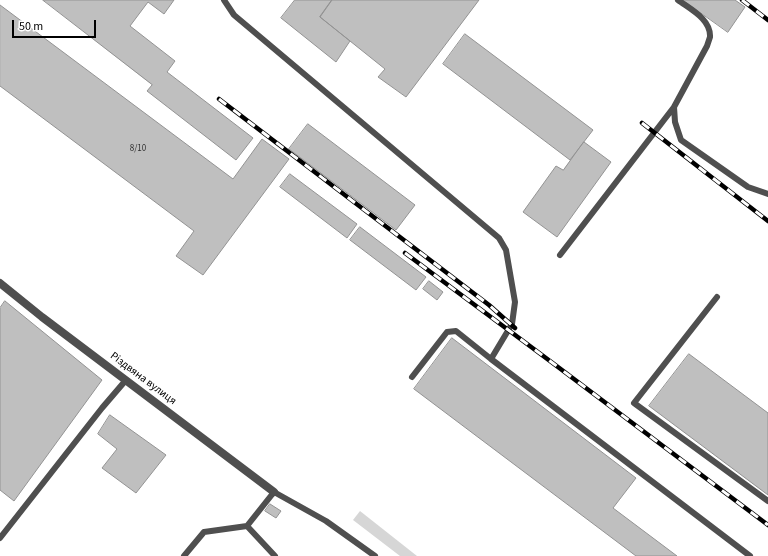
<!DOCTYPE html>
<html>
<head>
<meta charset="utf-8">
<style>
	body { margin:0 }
	#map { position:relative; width:768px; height:556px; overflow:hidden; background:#fff; font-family:"Source Sans 3",sans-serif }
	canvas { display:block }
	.scale { position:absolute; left:12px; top:20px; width:84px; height:18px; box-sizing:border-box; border:2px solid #000; border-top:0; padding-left:5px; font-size:12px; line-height:14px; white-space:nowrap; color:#000; -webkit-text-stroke:3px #fff; paint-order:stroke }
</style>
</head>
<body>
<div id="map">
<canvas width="768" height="556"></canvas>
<div class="scale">50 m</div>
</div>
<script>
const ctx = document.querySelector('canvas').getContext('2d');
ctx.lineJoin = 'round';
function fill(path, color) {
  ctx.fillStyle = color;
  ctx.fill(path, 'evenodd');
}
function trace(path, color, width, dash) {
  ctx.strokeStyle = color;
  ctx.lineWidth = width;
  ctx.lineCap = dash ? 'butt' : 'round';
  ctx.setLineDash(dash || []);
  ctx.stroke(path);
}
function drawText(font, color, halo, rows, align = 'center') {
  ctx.font = font + ' "Source Sans 3",sans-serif';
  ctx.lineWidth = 3;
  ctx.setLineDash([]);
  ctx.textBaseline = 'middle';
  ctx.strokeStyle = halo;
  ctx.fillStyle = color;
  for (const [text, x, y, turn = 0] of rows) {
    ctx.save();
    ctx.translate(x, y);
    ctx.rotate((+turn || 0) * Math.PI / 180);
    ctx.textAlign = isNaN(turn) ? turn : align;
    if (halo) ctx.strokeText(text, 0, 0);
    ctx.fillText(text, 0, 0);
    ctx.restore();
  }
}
const green = new Path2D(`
	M 360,511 L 417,556 L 400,556 L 353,520 Z`);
const building = new Path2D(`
	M 43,0 L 174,0 L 164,14 L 148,2 L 130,26 L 175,61 L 167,72 L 253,138 L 236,160 L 147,91 L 152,85 Z
	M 295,0 L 332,0 L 320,17 L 350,41 L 336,62 L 281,18 Z
	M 332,0 L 479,0 L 406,97 L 378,77 L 385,69 L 320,17 Z
	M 683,0 L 735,0 L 745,7 L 728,32 Z
	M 0,5 L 233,179 L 262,139 L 289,159 L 203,275 L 176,256 L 194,231 L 0,86 Z
	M 465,34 L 593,130 L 570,160 L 443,64 Z
	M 308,124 L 415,205 L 396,230 L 289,149 Z
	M 584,142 L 611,162 L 557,237 L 523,212 L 556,166 L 563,170 Z
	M 290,174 L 357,224 L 347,238 L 280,187 Z
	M 360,227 L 426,277 L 416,290 L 350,240 Z
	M 429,281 L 443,292 L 437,300 L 423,289 Z
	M 5,301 L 102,380 L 14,501 L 0,490 L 0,308 Z
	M 452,338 L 636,478 L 613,508 L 677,556 L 636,556 L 414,389 Z
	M 689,354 L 768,413 L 768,495 L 649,406 Z
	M 110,415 L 166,455 L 136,493 L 102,468 L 117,449 L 98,434 Z
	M 270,504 L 281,511 L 276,518 L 265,511 Z`);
const lane = new Path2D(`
	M 224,0 L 234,15 L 499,238 L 506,250 L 515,302 L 512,324 L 491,359 L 750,556
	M 678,0 C 690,9 711,19 710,37 C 709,40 708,43 707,46 L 674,107 L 675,122 L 681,140 L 748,187 L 768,194
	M 560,255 L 674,107
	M 717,297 L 634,403 L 768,501
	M 412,377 L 447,332 L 456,331 L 491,359
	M 247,526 L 275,556
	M 0,538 L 102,408 L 126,380
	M 184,556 L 204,532 L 247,526 L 274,492 L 326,521 L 375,556`);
const street = new Path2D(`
	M 0,283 L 42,317 L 274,492`);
const rail = new Path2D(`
	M 742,0 L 768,20
	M 219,99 L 489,305 L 515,328
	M 642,123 L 768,221
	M 405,253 L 554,364 L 768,525`);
const numberNames = [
	["8/10",138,149]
];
const streetNames = [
	["Різдвяна вулиця",143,379,37]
];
fill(green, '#d6d6d6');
fill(building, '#bfbfbf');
trace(building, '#939393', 1);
trace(lane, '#4f4f4f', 6);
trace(street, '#4f4f4f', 8);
trace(rail, '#000', 4.5);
trace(rail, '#fff', 3, [9]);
drawText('9px', '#303030', null, numberNames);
drawText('11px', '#000', '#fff', streetNames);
</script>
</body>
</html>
